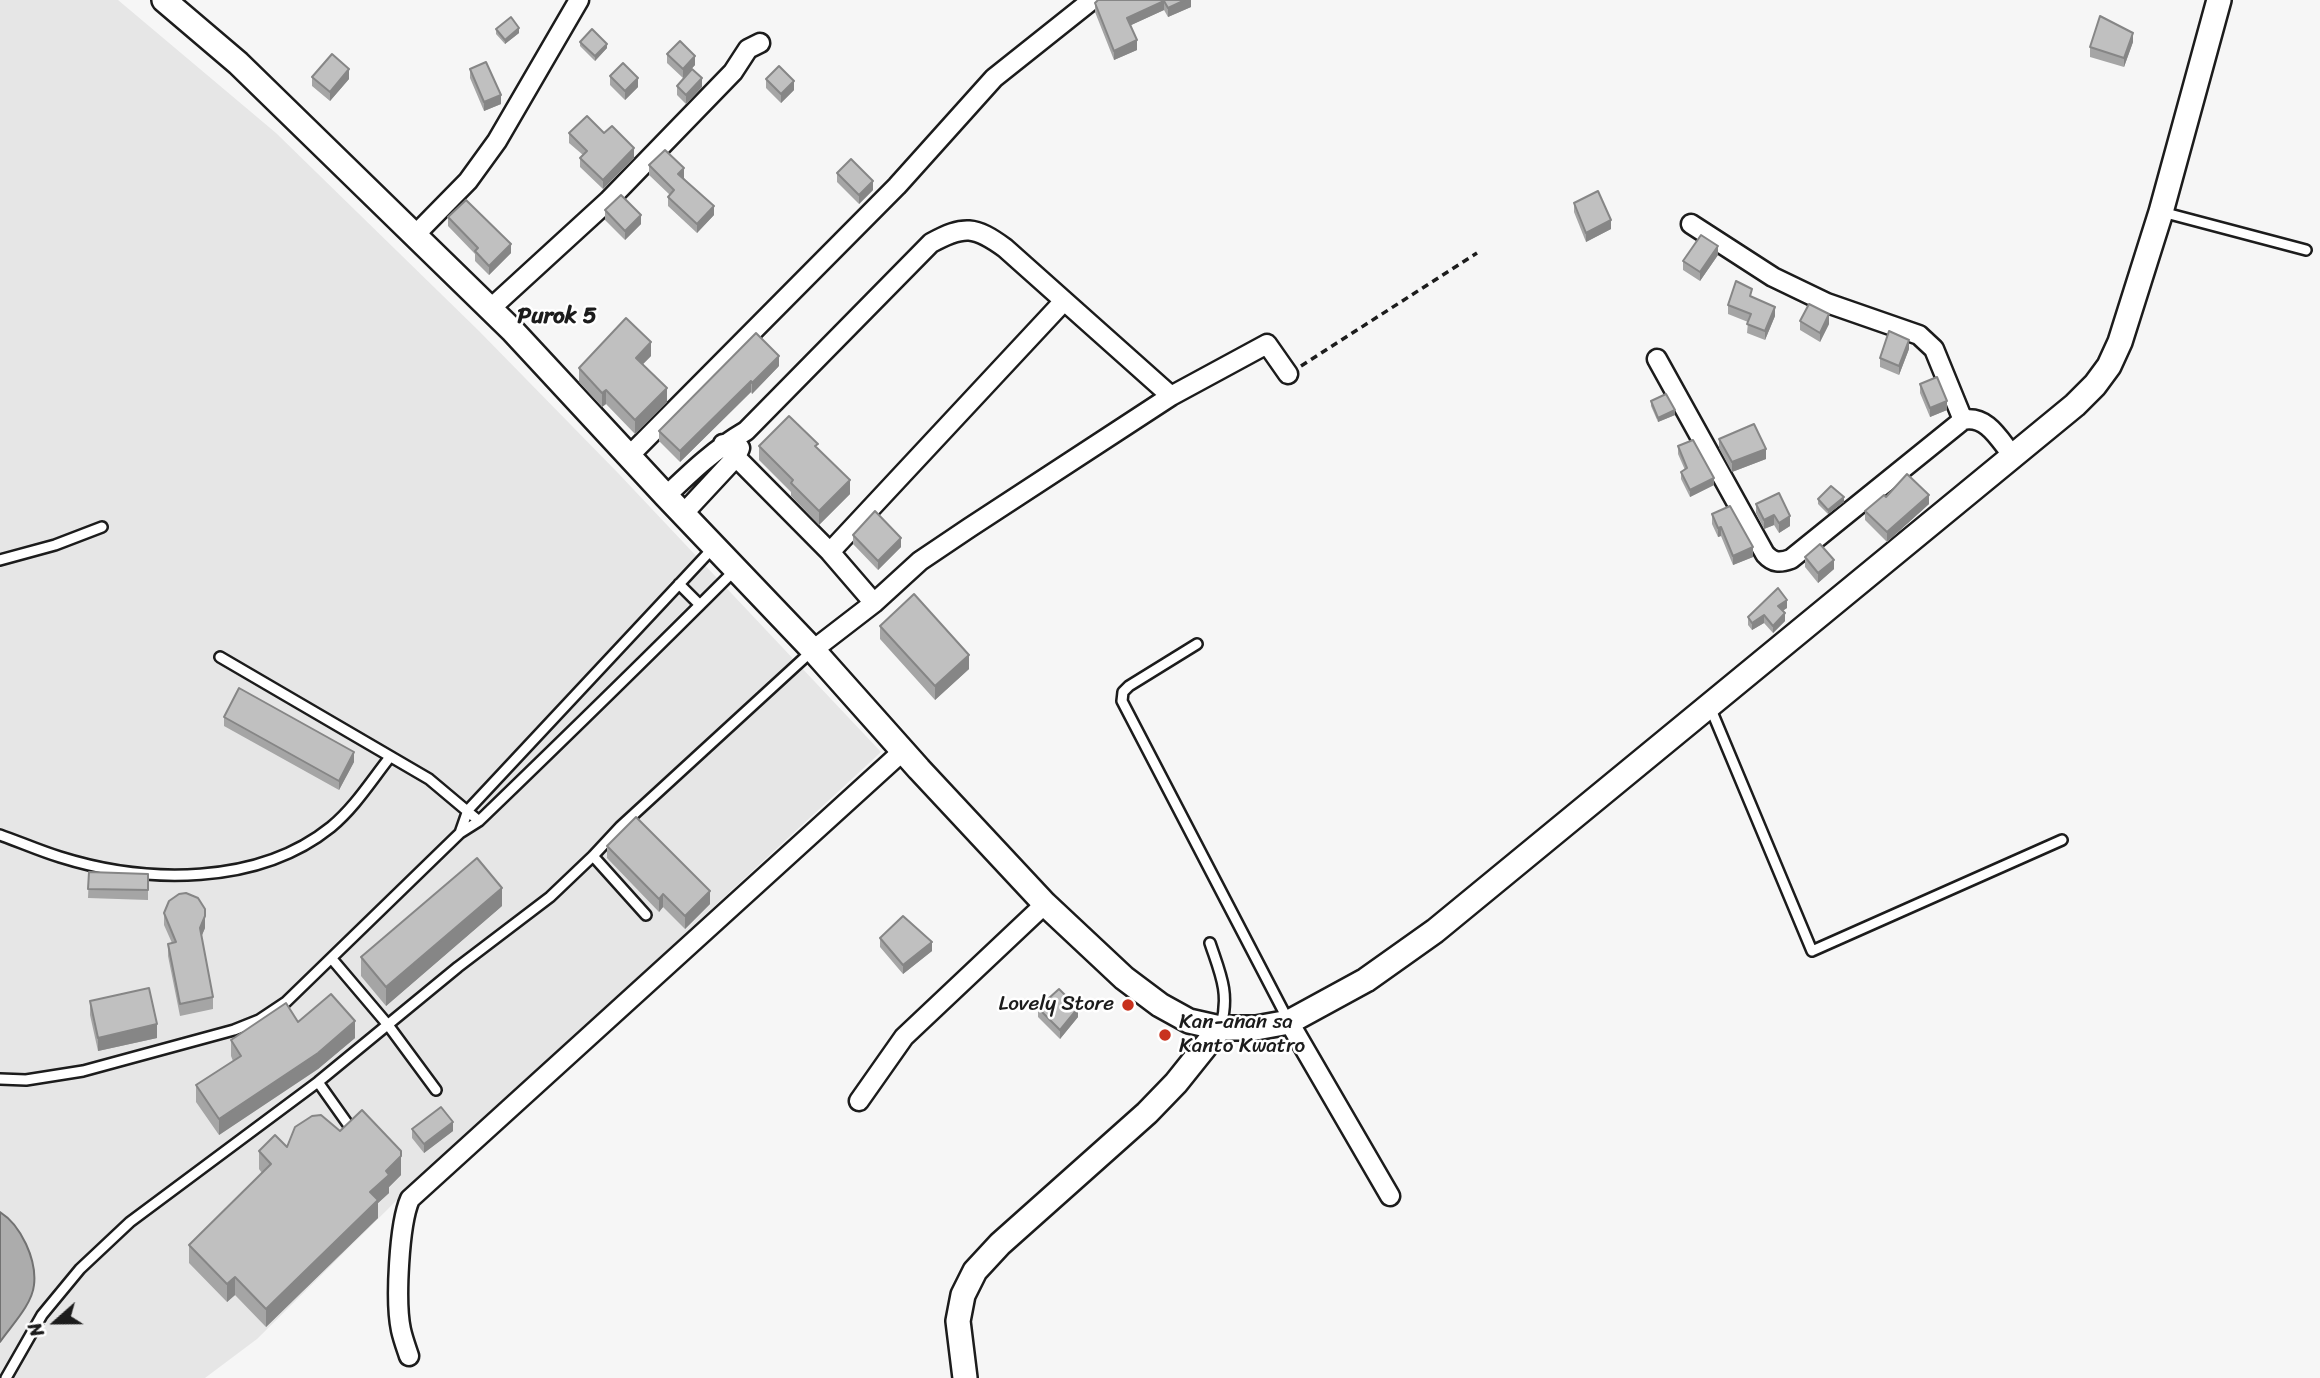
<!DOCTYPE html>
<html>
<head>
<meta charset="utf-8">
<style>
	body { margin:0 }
	#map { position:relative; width:2320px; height:1378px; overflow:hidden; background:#f6f6f6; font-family:Sriracha,sans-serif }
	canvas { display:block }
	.north { position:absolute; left:21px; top:1287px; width:70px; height:70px; -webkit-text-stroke:5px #fff; paint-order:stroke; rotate:249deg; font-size:19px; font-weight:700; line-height:28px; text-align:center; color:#1c1c1c }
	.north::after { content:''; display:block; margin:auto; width:24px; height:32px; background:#1c1c1c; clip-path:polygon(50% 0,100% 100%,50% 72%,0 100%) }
</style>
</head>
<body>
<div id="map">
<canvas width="2320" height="1378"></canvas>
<div class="north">N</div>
</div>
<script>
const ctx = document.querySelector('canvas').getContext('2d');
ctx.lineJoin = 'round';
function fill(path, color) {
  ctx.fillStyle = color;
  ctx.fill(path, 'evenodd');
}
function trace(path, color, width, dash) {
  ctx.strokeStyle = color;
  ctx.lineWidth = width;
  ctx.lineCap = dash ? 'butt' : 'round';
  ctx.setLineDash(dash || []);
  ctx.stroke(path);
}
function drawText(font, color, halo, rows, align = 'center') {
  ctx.font = font + ' Sriracha,sans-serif';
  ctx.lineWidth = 5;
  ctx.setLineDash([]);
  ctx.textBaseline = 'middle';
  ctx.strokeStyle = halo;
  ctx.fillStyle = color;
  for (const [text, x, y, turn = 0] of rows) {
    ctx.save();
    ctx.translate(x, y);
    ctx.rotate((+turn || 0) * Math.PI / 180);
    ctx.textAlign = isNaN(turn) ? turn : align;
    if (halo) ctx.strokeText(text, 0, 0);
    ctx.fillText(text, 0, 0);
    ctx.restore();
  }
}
const built = new Path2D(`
	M 0,0 L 118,0 L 276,133 L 479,331 L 618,473 L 881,752 L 398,1199 L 257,1339 L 205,1378 L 0,1378 Z`);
const water = new Path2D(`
	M 0,1212 C 21,1225 37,1260 34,1285 C 32,1305 11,1326 0,1342 Z`);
const path = new Path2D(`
	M 1301,366 L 1477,253`);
const service = new Path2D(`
	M 2162,212 L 2306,250
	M 0,560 L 55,545 L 102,527
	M 679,584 L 700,605
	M 1197,644 L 1129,686 L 1123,692 L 1122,701 L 1288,1020
	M 220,657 L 429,779 L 479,821
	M 1710,707 L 1812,951 L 2062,840
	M 460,833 L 468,810 L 713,548
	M 0,835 C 20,842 40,851 60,857 C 146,884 258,886 331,827 C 355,807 371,781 390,757
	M 593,856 L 646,915
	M 1210,943 C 1220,973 1230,993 1221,1025
	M 332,959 L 388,1025 L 436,1090
	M 0,1079 L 26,1080 L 83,1071 L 234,1030 L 259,1020 L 286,1002 L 460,833 L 479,821 C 565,738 650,655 734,571
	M 318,1082 L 352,1130
	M 6,1378 L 42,1315 L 80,1269 L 130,1222 L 318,1082 L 458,967 L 550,897 L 593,856 L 620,827 L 813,650`);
const minor = new Path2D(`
	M 1691,224 L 1773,277 L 1827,303 L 1919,335 L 1934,349 L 1963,420
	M 415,235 L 468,181 L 497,141 L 579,0
	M 490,309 L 608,201 L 733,72 L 748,49 L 760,43
	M 1657,359 L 1765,554 C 1773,563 1780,563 1791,559 L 1963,420 C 1987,415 1999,439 2012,455
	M 723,444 L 830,552 L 874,603
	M 629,456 L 897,186 L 994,78 L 1092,0
	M 666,496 C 691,472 715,449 746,431 L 931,243 C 964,225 975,226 1005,248 L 1171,396
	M 683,514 L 736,457 L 740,448
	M 830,552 L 1064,301
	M 813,650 L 874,603 L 920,561 L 969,528 L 1171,396 L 1267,344 L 1288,374
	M 1289,1022 L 1390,1196
	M 859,1101 L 904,1037 L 1045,904
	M 409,1356 C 406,1347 403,1339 401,1330 C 395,1302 399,1224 410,1199 L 903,751`);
const tertiary = new Path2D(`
	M 164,0 L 238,63 L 512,330 L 666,496 L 813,650 L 919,769 L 1045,904 L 1124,978 L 1160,1005 L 1189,1021 L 1220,1028 L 1256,1028 L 1289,1022 L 1366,980 L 1435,931 L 2075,405 L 2095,385 L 2109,366 L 2120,342 L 2161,212 L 2219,0
	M 965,1378 L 958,1321 L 963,1295 L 975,1271 L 1000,1244 L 1147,1113 L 1176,1083 L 1220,1028`);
const wall = new Path2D(`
	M 1191,0 L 1191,7 L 1168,17 L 1164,10 L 1131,25 L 1137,50 L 1114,60 L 1095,12 L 1095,3 Z
	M 496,29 L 519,33 L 505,44 L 496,34 Z
	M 580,42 L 607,48 L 595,61 L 580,46 Z
	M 2133,42 L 2124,67 L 2090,57 L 2090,47 Z
	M 667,54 L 695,65 L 683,78 L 667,63 Z
	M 470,69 L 501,104 L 484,111 L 470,78 Z
	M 610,76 L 638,87 L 625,100 L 610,85 Z
	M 312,77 L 349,79 L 330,101 L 312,86 Z
	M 766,79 L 794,90 L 781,103 L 766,88 Z
	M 677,86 L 702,87 L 686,104 L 677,95 Z
	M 569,133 L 604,133 L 634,158 L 603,189 L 580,167 L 580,158 L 583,155 L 569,143 Z
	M 649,165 L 684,178 L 714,215 L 697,233 L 668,206 L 668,197 L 670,195 L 649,175 Z
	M 837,173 L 873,190 L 859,204 L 837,182 Z
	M 1574,203 L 1611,229 L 1586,242 L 1574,212 Z
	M 605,210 L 641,224 L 625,240 L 605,220 Z
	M 448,217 L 511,253 L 489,275 L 475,261 L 475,254 L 448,226 Z
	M 1718,255 L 1700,281 L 1683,270 L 1683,261 Z
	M 1752,297 L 1775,316 L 1765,340 L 1747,333 L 1748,322 L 1728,314 L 1728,305 Z
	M 1800,321 L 1829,324 L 1820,342 L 1800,330 Z
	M 1909,349 L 1899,375 L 1880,367 L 1880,358 Z
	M 651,356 L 643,364 L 667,402 L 635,434 L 606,404 L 602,407 L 579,382 L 579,368 Z
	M 779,366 L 752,394 L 751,392 L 680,462 L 659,441 L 659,431 Z
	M 1920,384 L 1947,410 L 1930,417 L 1920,393 Z
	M 1651,401 L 1675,415 L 1658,422 L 1651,406 Z
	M 1719,439 L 1766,459 L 1732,472 L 1719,448 Z
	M 759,446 L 818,449 L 850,494 L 819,525 L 791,496 L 791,492 L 759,460 Z
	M 1678,446 L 1714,485 L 1690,497 L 1681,479 L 1681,472 L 1685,470 L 1678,454 Z
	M 1886,497 L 1929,504 L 1887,542 L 1865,520 L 1865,511 Z
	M 1818,499 L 1844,502 L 1828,514 L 1818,504 Z
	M 1756,504 L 1790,526 L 1779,533 L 1774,525 L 1764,529 L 1756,513 Z
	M 1712,514 L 1753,557 L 1733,565 L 1721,536 L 1718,537 L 1712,524 Z
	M 853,535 L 901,547 L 878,570 L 853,544 Z
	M 1805,557 L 1834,569 L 1818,583 L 1805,567 Z
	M 1787,608 L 1782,611 L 1785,621 L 1773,633 L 1764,623 L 1752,630 L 1748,625 L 1748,617 Z
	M 880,626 L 969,669 L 935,700 L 880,639 Z
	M 224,717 L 354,762 L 339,790 L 224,726 Z
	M 607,846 L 710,904 L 685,929 L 663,907 L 659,912 L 607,858 Z
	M 89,872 L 148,874 L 148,900 L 88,898 Z
	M 502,906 L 386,1006 L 361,976 L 361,957 Z
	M 164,913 L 205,928 L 201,937 L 213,997 L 213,1009 L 180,1016 L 168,956 L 168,944 L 172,943 L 164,925 Z
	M 880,938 L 932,951 L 903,974 L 880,947 Z
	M 90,1001 L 157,1038 L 98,1051 L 90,1015 Z
	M 1038,1008 L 1078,1017 L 1060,1039 L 1038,1017 Z
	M 298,1022 L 355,1038 L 318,1069 L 219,1135 L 196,1102 L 196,1085 L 233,1061 L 231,1056 L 231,1040 Z
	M 412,1129 L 453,1131 L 424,1153 L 412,1138 Z
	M 340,1131 L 401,1175 L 389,1187 L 389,1193 L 378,1203 L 378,1218 L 266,1327 L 235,1295 L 227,1302 L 189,1263 L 189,1245 L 262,1173 L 259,1169 L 259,1151 L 287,1147 Z`);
const shadedWall = new Path2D(`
	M 1185,0 L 1191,0 L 1191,7 L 1168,17 L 1168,8 Z
	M 1164,1 L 1164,10 L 1127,27 L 1127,18 Z
	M 519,28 L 519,33 L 505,44 L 505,40 Z
	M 2133,33 L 2133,42 L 2124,67 L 2124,58 Z
	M 1137,40 L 1137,50 L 1114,60 L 1114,51 Z
	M 607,44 L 607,48 L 595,61 L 595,56 Z
	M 695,56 L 695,65 L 683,78 L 683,69 Z
	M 349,69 L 349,79 L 330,101 L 330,92 Z
	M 638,78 L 638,87 L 625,100 L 625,91 Z
	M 702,78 L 702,87 L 686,104 L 686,95 Z
	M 794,81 L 794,90 L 781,103 L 781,94 Z
	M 501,95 L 501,104 L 484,111 L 484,102 Z
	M 634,148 L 634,158 L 603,189 L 603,180 Z
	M 684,168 L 684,178 L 678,183 L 678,174 Z
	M 873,181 L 873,190 L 859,204 L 859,195 Z
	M 714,206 L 714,215 L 697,233 L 697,224 Z
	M 641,215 L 641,224 L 625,240 L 625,231 Z
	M 1611,220 L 1611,229 L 1586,242 L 1586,233 Z
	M 511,244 L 511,253 L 489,275 L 489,266 Z
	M 1718,246 L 1718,255 L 1700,281 L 1700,272 Z
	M 1775,307 L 1775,316 L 1765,340 L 1765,331 Z
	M 1829,314 L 1829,324 L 1820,342 L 1820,333 Z
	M 1909,340 L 1909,349 L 1899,375 L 1899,366 Z
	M 651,342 L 651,356 L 636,371 L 636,358 Z
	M 779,356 L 779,366 L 752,394 L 752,383 Z
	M 751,381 L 751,392 L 680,462 L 680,451 Z
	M 667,388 L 667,402 L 635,434 L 635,420 Z
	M 606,390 L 606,404 L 602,407 L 602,393 Z
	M 1947,401 L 1947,410 L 1930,417 L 1930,408 Z
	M 1675,410 L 1675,415 L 1658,422 L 1658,418 Z
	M 1766,449 L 1766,459 L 1732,472 L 1732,462 Z
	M 1714,478 L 1714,485 L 1690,497 L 1690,490 Z
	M 850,480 L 850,494 L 819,525 L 819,511 Z
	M 1929,495 L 1929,504 L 1887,542 L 1887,532 Z
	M 1844,497 L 1844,502 L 1828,514 L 1828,510 Z
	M 1774,515 L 1774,525 L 1764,529 L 1764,520 Z
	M 1790,516 L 1790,526 L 1779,533 L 1779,523 Z
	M 1721,527 L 1721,536 L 1718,537 L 1718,528 Z
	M 901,538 L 901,547 L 878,570 L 878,561 Z
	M 1753,547 L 1753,557 L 1733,565 L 1733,556 Z
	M 1834,560 L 1834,569 L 1818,583 L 1818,573 Z
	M 1787,600 L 1787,608 L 1778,614 L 1778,606 Z
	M 1785,613 L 1785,621 L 1773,633 L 1773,626 Z
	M 1764,615 L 1764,623 L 1752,630 L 1752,623 Z
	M 969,655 L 969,669 L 935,700 L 935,686 Z
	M 354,752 L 354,762 L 339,790 L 339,781 Z
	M 502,888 L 502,906 L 386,1006 L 386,987 Z
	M 710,891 L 710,904 L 685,929 L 685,916 Z
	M 663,894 L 663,907 L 659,912 L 659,899 Z
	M 205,916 L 205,928 L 200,940 L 200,928 Z
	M 932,942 L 932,951 L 903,974 L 903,965 Z
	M 1078,1008 L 1078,1017 L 1060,1039 L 1060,1030 Z
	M 355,1021 L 355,1038 L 318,1069 L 219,1135 L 219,1119 Z
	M 157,1024 L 157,1038 L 98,1051 L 98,1038 Z
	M 453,1122 L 453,1131 L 424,1153 L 424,1144 Z
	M 401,1156 L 401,1175 L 389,1187 L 389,1193 L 378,1203 L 378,1218 L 266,1327 L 266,1309 L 370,1192 L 386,1171 Z
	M 235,1277 L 235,1295 L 227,1302 L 227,1284 Z`);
const building = new Path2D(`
	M 1098,0 L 1185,0 L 1168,8 L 1164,1 L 1127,18 L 1137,40 L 1114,51 L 1095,3 Z
	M 2100,16 L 2133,33 L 2124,58 L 2090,47 Z
	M 511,17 L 519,28 L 505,40 L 496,29 Z
	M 592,29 L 607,44 L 595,56 L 580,42 Z
	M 680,41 L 695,56 L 683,69 L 667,54 Z
	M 332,54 L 349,69 L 330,92 L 312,77 Z
	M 486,62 L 501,95 L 484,102 L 470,69 Z
	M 623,63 L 638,78 L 625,91 L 610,76 Z
	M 779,66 L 794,81 L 781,94 L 766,79 Z
	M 692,69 L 702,78 L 686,95 L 677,86 Z
	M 587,116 L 604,133 L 612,126 L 634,148 L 603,180 L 580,158 L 587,151 L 569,133 Z
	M 665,150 L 684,168 L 678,174 L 714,206 L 697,224 L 668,197 L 674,190 L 649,165 Z
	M 851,159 L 873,181 L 859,195 L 837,173 Z
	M 1598,191 L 1611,220 L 1586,233 L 1574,203 Z
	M 621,195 L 641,215 L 625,231 L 605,210 Z
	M 466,200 L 511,244 L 489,266 L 475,251 L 478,248 L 448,217 Z
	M 1701,235 L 1718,246 L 1700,272 L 1683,261 Z
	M 1736,281 L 1752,289 L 1750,296 L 1775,307 L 1765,331 L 1747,324 L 1751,314 L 1728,305 Z
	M 1809,304 L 1829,314 L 1820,333 L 1800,321 Z
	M 626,318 L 651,342 L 636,358 L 667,388 L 635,420 L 606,390 L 602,393 L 579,368 Z
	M 1889,331 L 1909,340 L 1899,366 L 1880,358 Z
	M 756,333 L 779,356 L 752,383 L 751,381 L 680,451 L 659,431 Z
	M 1937,377 L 1947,401 L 1930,408 L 1920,384 Z
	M 1666,394 L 1675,410 L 1658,418 L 1651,401 Z
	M 789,416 L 818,444 L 815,446 L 850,480 L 819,511 L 791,483 L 793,480 L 759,446 Z
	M 1754,424 L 1766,449 L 1732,462 L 1719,439 Z
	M 1693,440 L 1714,478 L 1690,490 L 1681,472 L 1687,468 L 1678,446 Z
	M 1907,474 L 1929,495 L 1887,532 L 1865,511 L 1884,495 L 1886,497 Z
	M 1831,486 L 1844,497 L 1828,510 L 1818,499 Z
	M 1779,493 L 1790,516 L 1779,523 L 1774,515 L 1764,520 L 1756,504 Z
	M 1730,506 L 1753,547 L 1733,556 L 1721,527 L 1718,528 L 1712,514 Z
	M 875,511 L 901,538 L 878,561 L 853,535 Z
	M 1820,544 L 1834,560 L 1818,573 L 1805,557 Z
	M 1778,588 L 1787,600 L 1778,606 L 1785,613 L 1773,626 L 1764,615 L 1752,623 L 1748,617 Z
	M 914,594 L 969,655 L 935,686 L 880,626 Z
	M 239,688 L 354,752 L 339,781 L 224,717 Z
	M 636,817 L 710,891 L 685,916 L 663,894 L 659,899 L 607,846 Z
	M 477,858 L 502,888 L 386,987 L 361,957 Z
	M 89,872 L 148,874 L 148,890 L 88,889 Z
	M 186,893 L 198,898 L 205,909 L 205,916 L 200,928 L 213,997 L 180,1004 L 168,944 L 176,942 L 164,913 L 169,901 L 179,894 Z
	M 903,916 L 932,942 L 903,965 L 880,938 Z
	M 149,988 L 157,1024 L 98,1038 L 90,1001 Z
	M 1059,989 L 1078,1008 L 1060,1030 L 1038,1008 Z
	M 331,994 L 355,1021 L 318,1053 L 219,1119 L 196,1085 L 241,1056 L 231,1040 L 286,1003 L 298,1022 Z
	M 441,1107 L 453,1122 L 424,1144 L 412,1129 Z
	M 362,1110 L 401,1151 L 401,1156 L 386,1171 L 389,1175 L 370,1192 L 378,1200 L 266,1309 L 235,1277 L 227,1284 L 189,1245 L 271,1164 L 259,1151 L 275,1135 L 287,1147 L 295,1127 L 312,1116 L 321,1115 L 340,1131 Z`);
const markers = [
	[1128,1005,7,"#c8321e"],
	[1165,1035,7,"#c8321e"]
];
const poiNames = [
	["Lovely Store",1114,1005],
	["Kan-anan sa",1179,1023,"left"],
	["Kanto Kwatro",1179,1047,"left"]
];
const neighbourhoodNames = [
	["Purok 5",557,317]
];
fill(built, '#e6e6e6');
fill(water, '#acacac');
trace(water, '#727272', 2);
trace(service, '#1c1c1c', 14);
trace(minor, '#1c1c1c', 23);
trace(tertiary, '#1c1c1c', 28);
trace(path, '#1c1c1c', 3.5, [7, 5]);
trace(service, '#fff', 9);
trace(minor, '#fff', 18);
trace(tertiary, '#fff', 23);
fill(wall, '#a5a5a5');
fill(shadedWall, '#868686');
fill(building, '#c0c0c0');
trace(building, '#868686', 2);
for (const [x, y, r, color] of markers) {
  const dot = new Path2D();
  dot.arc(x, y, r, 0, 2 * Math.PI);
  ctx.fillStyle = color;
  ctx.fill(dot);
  trace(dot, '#fff', 2.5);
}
drawText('21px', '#1c1c1c', '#fff', poiNames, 'right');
drawText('bold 23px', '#1c1c1c', '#fff', neighbourhoodNames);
</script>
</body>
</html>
